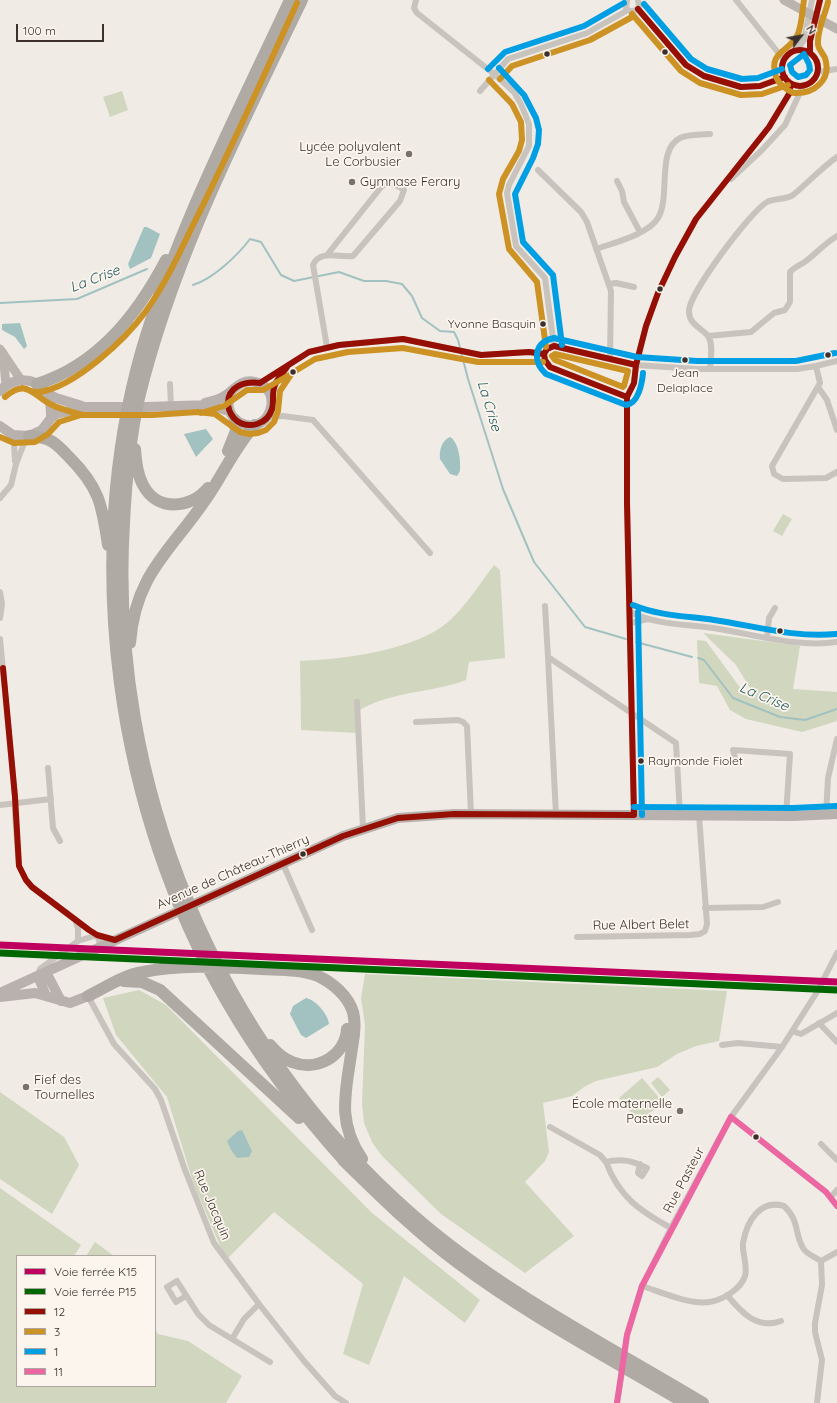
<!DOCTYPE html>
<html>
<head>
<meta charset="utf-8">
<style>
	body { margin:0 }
	#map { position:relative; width:837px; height:1403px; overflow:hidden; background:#f0ebe5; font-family:Quicksand,sans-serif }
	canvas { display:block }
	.legend { position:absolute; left:16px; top:1255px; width:140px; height:132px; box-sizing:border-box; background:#fbf5ee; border:1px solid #aea6a0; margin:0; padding:5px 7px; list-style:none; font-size:12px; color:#3b302b }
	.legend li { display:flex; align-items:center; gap:8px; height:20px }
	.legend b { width:20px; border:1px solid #aea6a0 }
	.north { position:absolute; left:781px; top:16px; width:40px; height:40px; -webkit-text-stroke:3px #fbf5ee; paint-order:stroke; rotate:58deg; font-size:11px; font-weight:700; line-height:16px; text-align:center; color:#3b302b }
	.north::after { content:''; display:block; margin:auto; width:14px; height:18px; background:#3b302b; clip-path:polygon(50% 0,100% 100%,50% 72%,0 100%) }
	.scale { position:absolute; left:16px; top:24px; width:88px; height:18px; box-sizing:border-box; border:2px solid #3b302b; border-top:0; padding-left:5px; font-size:12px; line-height:14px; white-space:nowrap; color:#3b302b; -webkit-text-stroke:3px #fbf5ee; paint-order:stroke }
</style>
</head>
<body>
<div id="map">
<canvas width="837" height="1403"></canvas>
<ul class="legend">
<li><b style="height:5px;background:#bf005f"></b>Voie ferrée K15</li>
<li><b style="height:5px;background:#060"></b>Voie ferrée P15</li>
<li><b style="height:5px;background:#960f04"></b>12</li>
<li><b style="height:5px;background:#cd9224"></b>3</li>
<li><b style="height:5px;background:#009fe3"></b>1</li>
<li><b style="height:5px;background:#ec66a2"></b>11</li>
</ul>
<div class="north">N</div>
<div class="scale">100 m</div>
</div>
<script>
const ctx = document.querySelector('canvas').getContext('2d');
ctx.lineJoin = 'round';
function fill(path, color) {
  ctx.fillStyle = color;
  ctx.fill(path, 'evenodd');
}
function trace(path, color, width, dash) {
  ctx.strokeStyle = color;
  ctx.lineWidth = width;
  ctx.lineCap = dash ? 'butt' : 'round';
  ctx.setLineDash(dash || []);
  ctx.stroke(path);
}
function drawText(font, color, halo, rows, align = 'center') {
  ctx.font = font + ' Quicksand,sans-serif';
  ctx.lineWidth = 3.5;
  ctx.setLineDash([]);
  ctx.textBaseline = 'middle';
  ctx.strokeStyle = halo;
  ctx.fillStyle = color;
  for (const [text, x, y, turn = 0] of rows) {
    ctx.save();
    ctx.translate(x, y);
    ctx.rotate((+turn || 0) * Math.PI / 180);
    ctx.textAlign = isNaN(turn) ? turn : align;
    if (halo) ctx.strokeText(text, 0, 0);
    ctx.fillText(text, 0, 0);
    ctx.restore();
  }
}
const green = new Path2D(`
	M 122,91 L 128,110 L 110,117 L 103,97 Z
	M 783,514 L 792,519 L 782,536 L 773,531 Z
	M 494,565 L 500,570 L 505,658 L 469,662 L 466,680 C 429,694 392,690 356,712 L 357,733 L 301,730 L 300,661 C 343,659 414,651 448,622 C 466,606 479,585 494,565 Z
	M 703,633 L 800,646 L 793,689 L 837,692 L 837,721 L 802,732 L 746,719 L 730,710 L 717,686 L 699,683 L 697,640 L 706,641 L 744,693 L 756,698 L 736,665 Z
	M 365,974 L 727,991 L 719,1041 L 696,1046 L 677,1054 L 657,1067 L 596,1081 L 584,1087 L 572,1096 L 543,1103 L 549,1152 L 545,1161 L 525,1182 L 574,1236 L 525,1273 L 441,1214 L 382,1156 L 372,1142 L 364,1123 L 362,1104 L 365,1025 L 361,998 Z
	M 139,990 L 166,1005 L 372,1213 L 480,1300 L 465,1323 L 404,1276 L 369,1365 L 343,1354 L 363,1284 L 274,1212 L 226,1260 L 193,1182 L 167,1097 L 116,1035 L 103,998 Z
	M 658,1077 L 670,1090 L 662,1097 L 651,1083 Z
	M 642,1078 L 663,1102 L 639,1122 L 619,1098 Z
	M 0,1092 L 64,1137 L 79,1165 L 52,1214 L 0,1179 Z
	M 0,1188 L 81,1245 L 74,1256 L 17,1256 L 17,1386 L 155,1386 L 155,1329 L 158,1334 L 188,1341 L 242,1376 L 226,1403 L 0,1403 Z
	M 95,1242 L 114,1256 L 86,1256 Z`);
const water = new Path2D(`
	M 144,227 L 147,227 L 160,234 L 151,258 L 130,269 L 128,264 Z
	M 20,323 L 27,346 L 24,349 L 15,337 L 2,330 L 2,324 Z
	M 206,429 L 213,439 L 196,457 L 184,434 Z
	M 450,437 C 459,442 461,462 460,471 L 457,476 L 450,474 L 440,459 C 439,450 442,440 450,437 Z
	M 306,998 C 316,1000 328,1014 329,1024 L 306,1038 L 301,1035 L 290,1014 L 293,1006 Z
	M 242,1130 L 252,1151 L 249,1157 L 237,1158 L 231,1150 L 227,1141 L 238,1131 Z`);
const stream = new Path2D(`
	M 193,285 C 213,279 238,255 250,239 L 261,242 L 281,275 L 294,281 L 339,272 L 364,281 L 386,281 L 402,284 L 412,296 L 422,318 L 440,331 L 454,332 L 458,340 L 468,379 L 503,489 L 534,562 L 585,627 L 626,639
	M 0,303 L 77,299 L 147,269
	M 636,642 L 692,657
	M 698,658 L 704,660 L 733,698 L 780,717 L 805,720 L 837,709`);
const street = new Path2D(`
	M 416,0 L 414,8 L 417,13 L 494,74 L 514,92 L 521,104 L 529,124 L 529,146 L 509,185 L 507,193 L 516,246 L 545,278 L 554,346
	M 627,0 L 626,9 L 633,12 L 639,7 L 638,0
	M 736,0 L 784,60
	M 638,9 L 686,65 L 704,76 L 741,87 L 760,86 L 785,77
	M782 68a18 18 0 1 1 36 0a18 18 0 1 1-36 0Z
	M 797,50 L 804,40 L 812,0
	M 810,53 L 810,41 L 820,0
	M 818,72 L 837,69
	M 480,91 L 508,59 L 587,33 L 628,10
	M 538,170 L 581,212 L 587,222 L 611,291 L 610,359
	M 731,179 L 762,150 L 785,125 L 803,86
	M 617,181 L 622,191 L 624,202 L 640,232
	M 596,249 C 613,243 649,234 658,218 C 671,197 656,150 680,138 C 689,134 700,135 710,134
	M 609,284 L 616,283 L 634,287
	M 708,336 L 751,332 L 774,313 L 785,310 L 790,302 L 790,272 C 795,266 801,265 806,261 C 817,253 825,243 837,236
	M 327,347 L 313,265 C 320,249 339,258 353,256 L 400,201 L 404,190 C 397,185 390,181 382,186 L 327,255
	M 544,354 L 547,349 L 554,346 L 636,365 L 697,369 L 797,369 L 816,366 L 837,361
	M 544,354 L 545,360 L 550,367 L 627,397
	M 816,366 L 820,383 L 772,466 L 774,474 L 783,479 L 826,478 L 837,472
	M 710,369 C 710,360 714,345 708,336 C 701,327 689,325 689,311 C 689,293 751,211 767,202 C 774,198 786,200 793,195 C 808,183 821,168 837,157
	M 260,383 L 309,352 L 339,345 L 403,339 L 481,355 L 529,352 L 544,354
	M 170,384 L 171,407
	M 818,387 L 827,400 L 837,430
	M 271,396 L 275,383 L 286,369
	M 268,417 L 283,416 L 313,420 L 430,553
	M 9,433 L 14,444 L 15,461
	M 0,498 L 11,485 L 16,464 L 27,436
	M 0,592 L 2,604 L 0,618
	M 545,606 L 548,657
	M 630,612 C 656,625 686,624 713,628 C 754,634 796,648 837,642
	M 631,623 L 648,619
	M 767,638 L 769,618 L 775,608
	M 0,639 L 15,797 L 15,814 L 19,866 L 26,880 L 32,887 L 89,930 L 97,935 L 115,940
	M 357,702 L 363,828
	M 416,722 L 458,720 L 463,722 L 467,726 L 471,814
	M 735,758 L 733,750 L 790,754 L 786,816
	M 48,768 L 53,828 L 60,841
	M 0,805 L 51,799
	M 556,815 L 548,657 L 676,743 L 680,815
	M 634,815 L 627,503 L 627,397 L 634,383 L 636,365 L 646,326 L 658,293 L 675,257 L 696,219 L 769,127 L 789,94 L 791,84
	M 826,815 L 828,778 L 837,739
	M 283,864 L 312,930
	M 705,908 L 763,907 L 778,902
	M 577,937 L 691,935 L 700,934 L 705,931 L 707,924 L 699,815
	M 78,941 L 97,935 L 101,947
	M 38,976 L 40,969 L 78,941 L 78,929 L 75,919
	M 88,996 L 114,1044 L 155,1089 L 161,1100 L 185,1170 L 214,1243 L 259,1304 L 304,1361 L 335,1396 L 346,1403
	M 819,1023 L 837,1042
	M 792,1031 L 801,1034 L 837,1013
	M 722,1045 L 738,1043 L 782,1047
	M 731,1117 L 826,1192 L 837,1206
	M 550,1127 L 600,1155 L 606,1162 C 622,1158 633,1161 647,1168 L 642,1176 L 638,1173 L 640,1164
	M 821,1144 L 837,1160
	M 606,1162 C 619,1197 640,1211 671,1228
	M 831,1197 L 837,1190
	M 642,1286 C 661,1292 690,1305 709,1302 C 723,1300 741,1289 745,1276 C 748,1265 742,1254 743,1243 C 747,1221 760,1199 784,1206 C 800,1221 794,1233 803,1248 C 806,1254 815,1257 821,1261
	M 727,1295 C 741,1312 757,1330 781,1321
	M 186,1296 L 176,1302 L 167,1287 L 177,1281 L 198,1314 L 209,1325 L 232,1339
	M 259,1304 L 244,1319 L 232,1339 L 270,1362
	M 624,1357 L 627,1335 L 642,1286 L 671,1228 L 731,1117 L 782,1047 L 817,992 L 837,953
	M 617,1403 L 623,1366
	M 817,1403 L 822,1360 L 815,1332 L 815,1323 L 822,1285 L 821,1261 L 837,1252`);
const secondary = new Path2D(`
	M 784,0 L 837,29
	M 0,349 L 21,380
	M 3,353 L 6,385`);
const primary = new Path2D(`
	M 0,391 C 13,377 36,376 46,393 C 51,401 51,409 51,418
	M 46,393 L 56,398 L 82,406
	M 205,403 C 211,401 218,400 223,397 C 234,391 240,378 255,382 C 286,389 269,437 241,423 C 228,417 226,403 231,391
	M 0,426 L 13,435 L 29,436 L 42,430 L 51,418 L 56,414 L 86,407 L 146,407 L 210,405 L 229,411
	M 46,972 L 61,1001
	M 38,976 L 46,996
	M 0,993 L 343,836 L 398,818 L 454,814 L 793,816 L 837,814
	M 0,997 L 35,993 L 70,1003 L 88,996`);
const highway = new Path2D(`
	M 290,0 C 237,114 178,227 142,349 C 81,561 116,812 227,1002 C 261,1061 302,1114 347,1164
	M 302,0 C 240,129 173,258 139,398 C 130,439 126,481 124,523 C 108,784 216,1043 413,1215 C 500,1291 605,1344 703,1403
	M 37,384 C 98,365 137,315 166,260
	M 29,436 C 50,437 55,442 69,457 C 99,487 102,504 108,545
	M 135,449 C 136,461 137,474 143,485 C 157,512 191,509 208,488
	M 228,451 L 236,431 L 235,420
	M 130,643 C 135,574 171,551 206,499 C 223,475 234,448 255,425
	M 124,981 L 142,982 L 160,990 L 299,1118
	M 88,996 C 106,987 124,975 143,972 C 182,964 222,967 261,969 C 280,970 300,969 318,976 C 333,983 348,996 353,1012 C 356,1024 354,1036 352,1048 C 346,1091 336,1121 362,1159
	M 270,1045 C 276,1052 283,1059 292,1062 C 317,1072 345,1056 347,1029
	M 343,1160 C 380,1196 416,1232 458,1263 C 529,1316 609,1358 685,1403`);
const bus1 = new Path2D(`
	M 638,9 L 686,65 L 704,76 L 741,87 L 760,86 L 785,77
	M782 68a18 18 0 1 1 36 0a18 18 0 1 1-36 0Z
	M 810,53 L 810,41 L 820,0
	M 544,354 L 545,360 L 550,367 L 627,397
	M 544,354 L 547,349 L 554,346 L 636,365
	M 260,383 L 309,352 L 339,345 L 403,339 L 481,355 L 529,352 L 544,354
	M 260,383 C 245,381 227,386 228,405 C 229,412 232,417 237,421 C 249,429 267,425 272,409 C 274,402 272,395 274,388 C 276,380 282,374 287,367
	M 3,668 L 15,797 L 19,866 L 26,880 L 32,887 L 89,930 L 97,935 L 115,940
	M 634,815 L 627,503 L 627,397 L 634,383 L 636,365 L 646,326 L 658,293 L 675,257 L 696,219 L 769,127 L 789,94 L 791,84
	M 115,940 L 343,836 L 398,818 L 454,814 L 634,815`);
const bus2 = new Path2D(`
	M 804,0 C 802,12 802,26 797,36 C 788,53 768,51 776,77 C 779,84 787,91 794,93 C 814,94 832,80 825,58 C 823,53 818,49 818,44 C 817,30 825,15 828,2
	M 632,14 L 681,71 L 700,83 L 741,95 L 762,94 L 788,85
	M 500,79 L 512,66 L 590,40 L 632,17
	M 489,80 L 512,104 L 521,122 L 522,140 L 519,151 L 503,179 L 499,194 L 509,249 L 537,282 L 546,347
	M 555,354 L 628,371 L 624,386 L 623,387 L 555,360 L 552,356 Z
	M 22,388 C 27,389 33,393 39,392 C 75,387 126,339 146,311 C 167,282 181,249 197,217 C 232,147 264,75 297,3
	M 5,397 C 27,377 34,397 52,405 C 62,410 73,412 83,415
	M 201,413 L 224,406 L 247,390 L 263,390 L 291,374
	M 0,437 L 14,443 L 35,442 L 48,434 L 59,422 L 81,415 L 152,415 L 198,412 L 215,414 L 240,432 L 249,434 L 258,433 L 266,430 L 274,422 L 278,411 L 280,391 L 292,373 L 315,359 L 348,352 L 403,348 L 478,362 L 543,362`);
const bus3 = new Path2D(`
	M 644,4 L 691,59 L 707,69 L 742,79 L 758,78 L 782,69
	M 804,54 L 809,64 L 810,70 L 806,75 L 798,77 L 792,72 L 790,65 Z
	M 499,68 L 524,95 L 536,118 L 539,130 L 538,144 L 533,158 L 515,194 L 523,242 L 553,275 L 562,345
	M 488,69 L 505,52 L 584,26 L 624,3
	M 643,373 C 642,384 638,404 626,405 L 546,374 C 532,361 534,342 554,338 L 637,357 L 697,361 L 796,361 L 835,353
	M 633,605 C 659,616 687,616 714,620 C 755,626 794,638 836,634
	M 638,612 L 642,815
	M 634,807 L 793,808 L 837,806`);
const bus4 = new Path2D(`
	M 731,1117 L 826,1192 L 837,1206
	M 617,1403 L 627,1335 L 642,1286 L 731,1117`);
const rail1 = new Path2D(`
	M 0,945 L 837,982`);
const rail2 = new Path2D(`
	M 0,953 L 837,990`);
const markers = [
	[665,52,3.5,"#3b302b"],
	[547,54,3.5,"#3b302b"],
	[409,154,4,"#7a716c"],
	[352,182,4,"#7a716c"],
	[660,289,3.5,"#3b302b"],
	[543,324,3.5,"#3b302b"],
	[828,355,3.5,"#3b302b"],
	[685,360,3.5,"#3b302b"],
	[293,372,3.5,"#3b302b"],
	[780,631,3.5,"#3b302b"],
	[641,761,3.5,"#3b302b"],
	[303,854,3.5,"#3b302b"],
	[26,1087,4,"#7a716c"],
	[680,1111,4,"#7a716c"],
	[756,1137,3.5,"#3b302b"]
];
const busNames = [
	["Yvonne Basquin",536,324],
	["Jean",685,373,"center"],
	["Delaplace",685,388,"center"],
	["Raymonde Fiolet",648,761,"left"]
];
const poiNames = [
	["Lycée polyvalent",401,147],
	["Le Corbusier",401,162],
	["Gymnase Ferary",360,182,"left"],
	["Fief des",34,1080,"left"],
	["Tournelles",34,1095,"left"],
	["École maternelle",672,1104],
	["Pasteur",672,1119]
];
const streetNames = [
	["Avenue de Château-Thierry",233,872,-24],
	["Rue Albert Belet",641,925,-1],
	["Rue Pasteur",684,1180,-62],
	["Rue Jacquin",212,1205,67]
];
const waterNames = [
	["La Crise",95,279,-21],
	["La Crise",489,406,73],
	["La Crise",764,697,23]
];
fill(green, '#d1d6bf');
fill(water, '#a1c2c1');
trace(stream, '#a1c2c1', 2);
trace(street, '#c9c3be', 6);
trace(secondary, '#bab3ae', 9);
trace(primary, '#b8b1ad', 10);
trace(highway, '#afaaa4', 12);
trace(bus1, '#960f04', 6);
trace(bus2, '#cd9224', 6);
trace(bus3, '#009fe3', 6);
trace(bus4, '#ec66a2', 6);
trace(rail1, '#bf005f', 7);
trace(rail2, '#060', 7);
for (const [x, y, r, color] of markers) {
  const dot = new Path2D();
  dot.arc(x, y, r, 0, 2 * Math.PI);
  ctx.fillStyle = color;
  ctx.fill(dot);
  trace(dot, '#fbf5ee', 1.5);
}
drawText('12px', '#3b302b', '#fbf5ee', busNames, 'right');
drawText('13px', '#3b302b', '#fbf5ee', poiNames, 'right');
drawText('13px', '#3b302b', '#fbf5ee', streetNames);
drawText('italic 14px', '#1f5a5e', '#fbf5ee', waterNames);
</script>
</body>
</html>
